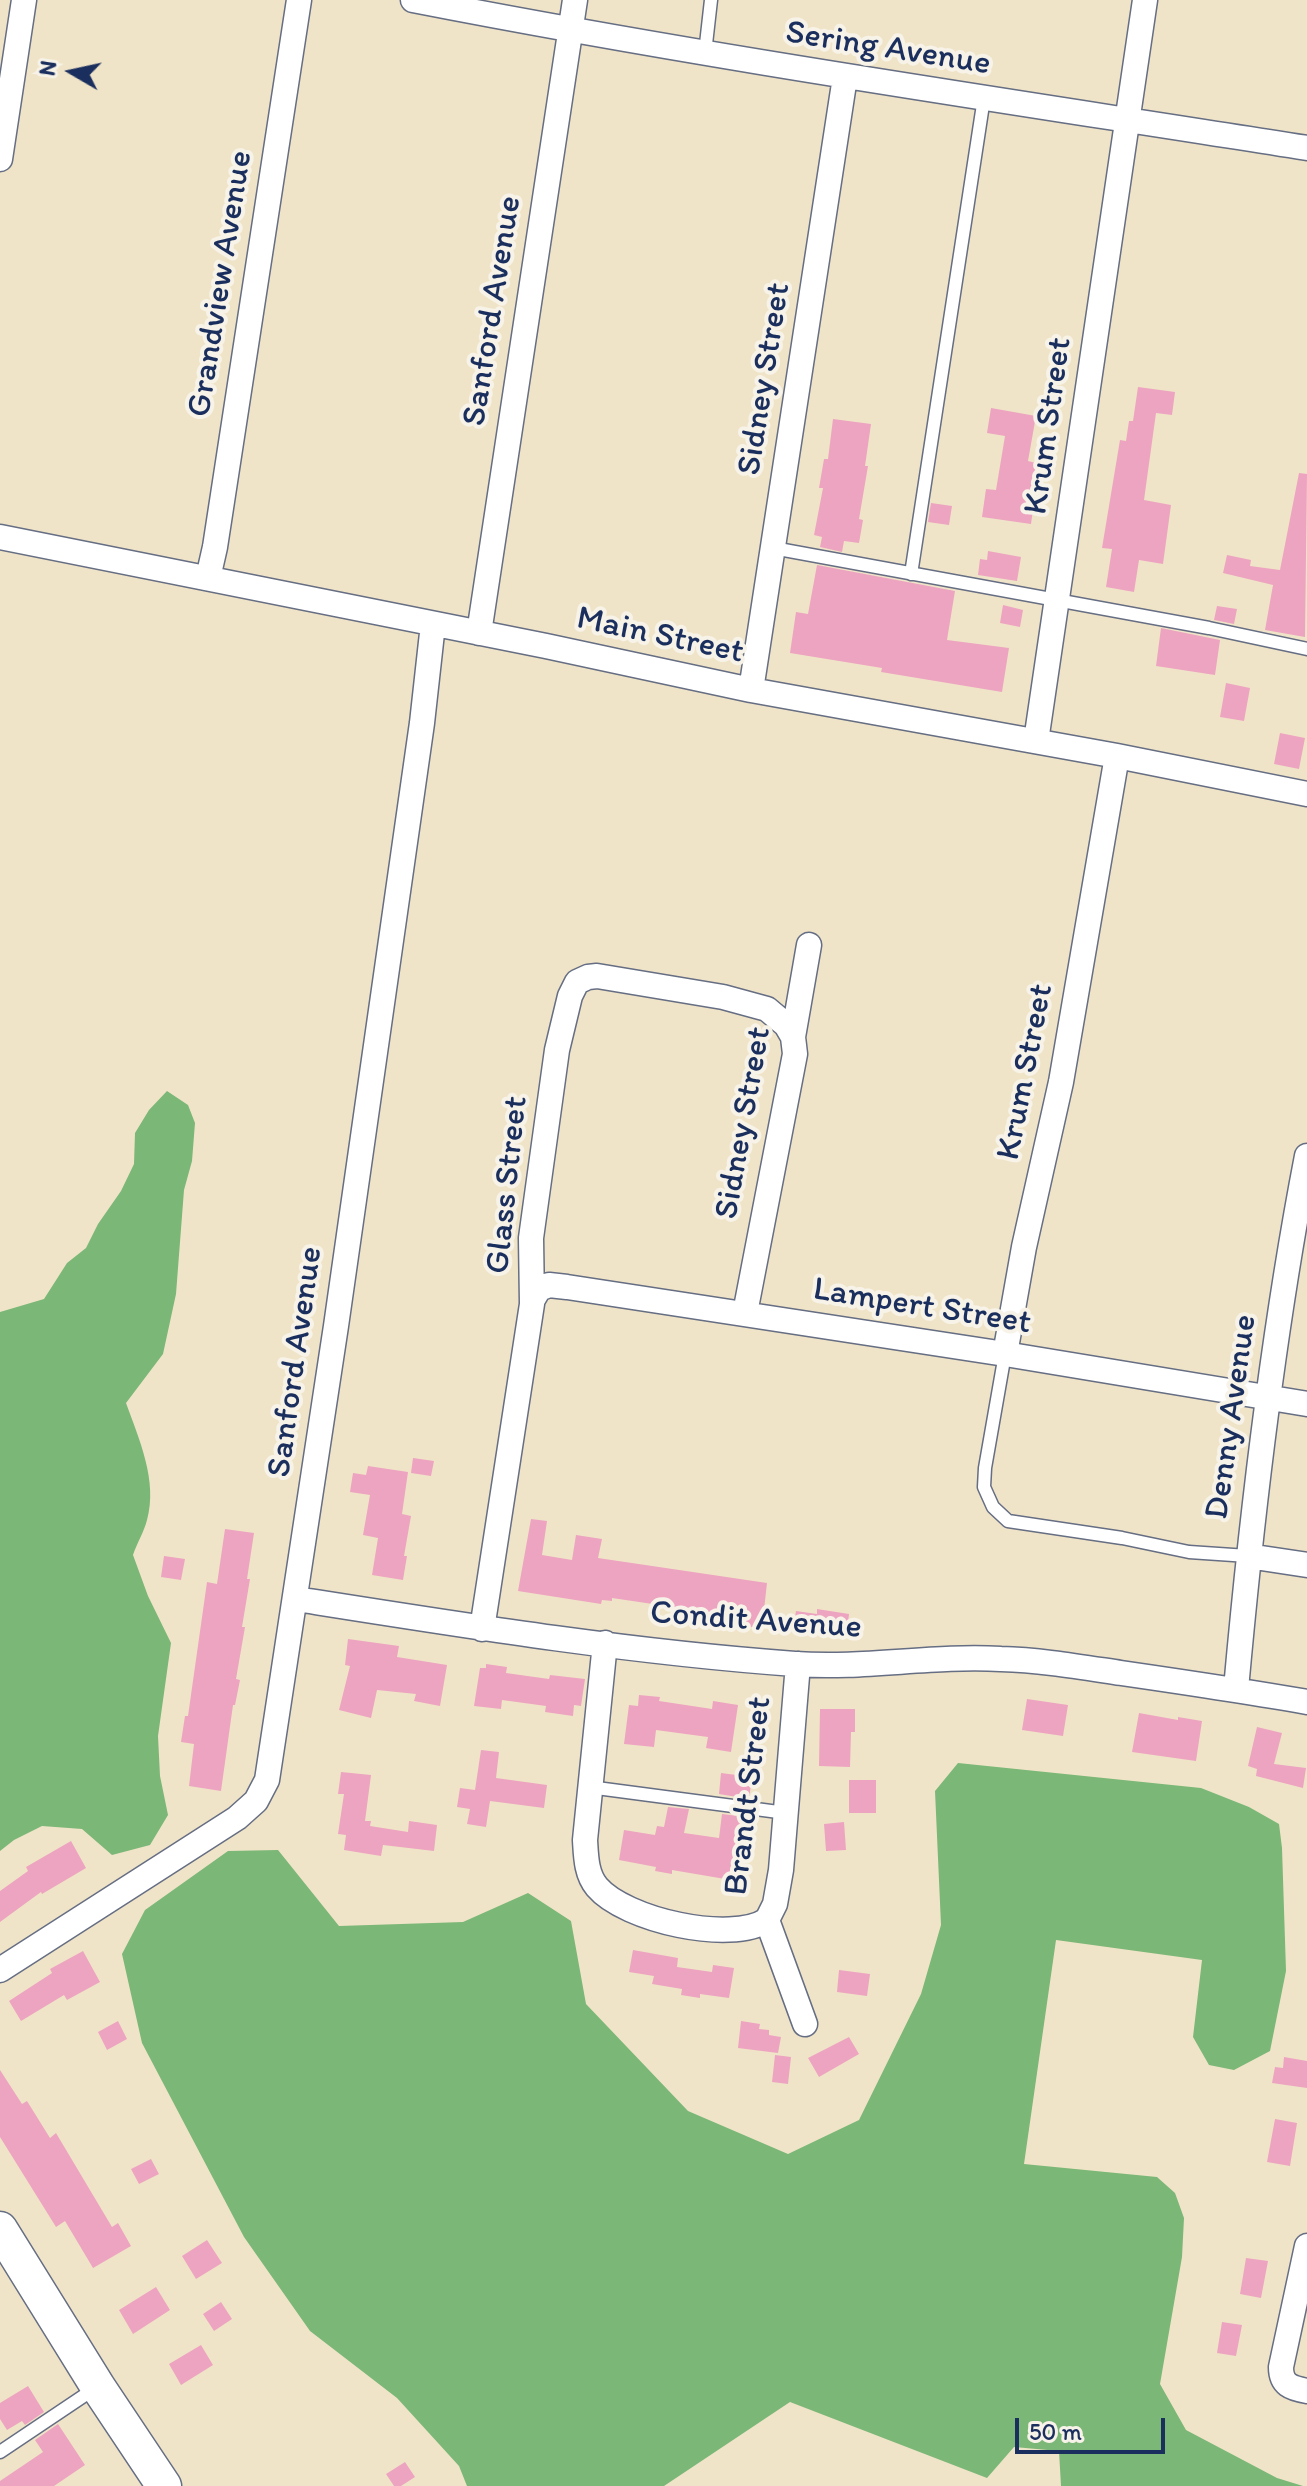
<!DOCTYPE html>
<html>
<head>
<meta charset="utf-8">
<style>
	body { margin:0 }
	#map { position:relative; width:1307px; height:2486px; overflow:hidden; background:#f0e4c8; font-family:Itim,sans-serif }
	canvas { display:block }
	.north { position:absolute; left:32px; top:32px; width:80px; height:80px; -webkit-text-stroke:6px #f7f3e8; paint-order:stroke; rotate:279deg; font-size:22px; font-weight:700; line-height:32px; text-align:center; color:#1b2f5e }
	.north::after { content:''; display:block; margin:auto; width:28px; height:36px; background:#1b2f5e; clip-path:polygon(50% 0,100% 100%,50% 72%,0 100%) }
	.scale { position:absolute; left:1015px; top:2418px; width:150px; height:36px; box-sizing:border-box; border:4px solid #1b2f5e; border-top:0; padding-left:10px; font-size:24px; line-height:28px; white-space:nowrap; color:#1b2f5e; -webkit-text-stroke:6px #f7f3e8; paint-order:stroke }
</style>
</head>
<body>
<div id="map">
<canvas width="1307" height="2486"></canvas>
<div class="north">N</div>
<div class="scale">50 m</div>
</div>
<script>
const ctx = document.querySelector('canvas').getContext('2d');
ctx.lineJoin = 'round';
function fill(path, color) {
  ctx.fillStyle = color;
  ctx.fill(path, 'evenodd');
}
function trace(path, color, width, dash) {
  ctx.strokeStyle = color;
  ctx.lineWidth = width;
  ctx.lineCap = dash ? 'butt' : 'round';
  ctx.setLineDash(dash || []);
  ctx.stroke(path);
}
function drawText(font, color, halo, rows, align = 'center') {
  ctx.font = font + ' Itim,sans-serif';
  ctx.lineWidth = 8;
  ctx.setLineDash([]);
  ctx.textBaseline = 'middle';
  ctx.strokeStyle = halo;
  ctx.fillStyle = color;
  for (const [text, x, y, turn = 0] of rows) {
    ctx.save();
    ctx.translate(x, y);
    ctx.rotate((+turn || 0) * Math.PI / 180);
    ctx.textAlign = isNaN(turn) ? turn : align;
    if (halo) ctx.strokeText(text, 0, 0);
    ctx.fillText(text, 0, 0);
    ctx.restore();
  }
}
const forest = new Path2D(`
	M 167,1091 L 188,1105 L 195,1123 L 192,1161 L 184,1190 L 176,1294 L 163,1354 L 126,1403 C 139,1439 158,1481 147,1520 C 144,1532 137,1543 133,1555 L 148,1596 L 171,1643 L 158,1736 L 160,1776 L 168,1815 L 150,1845 L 112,1855 L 82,1829 L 42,1826 L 14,1840 L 0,1851 L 0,1312 L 44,1299 L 67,1263 L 86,1248 L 98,1224 L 121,1191 L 134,1164 L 135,1133 L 149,1110 Z
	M 958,1763 L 1201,1788 L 1249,1807 L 1279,1824 L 1282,1848 L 1286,1971 L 1270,2051 L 1234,2070 L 1209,2065 L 1193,2037 L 1202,1960 L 1056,1940 L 1024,2164 L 1157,2177 L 1175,2193 L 1184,2218 L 1182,2257 L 1160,2384 L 1186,2430 L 1277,2478 L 1303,2486 L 1061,2486 L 1059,2451 L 1014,2447 L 987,2478 L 790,2402 L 664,2486 L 467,2486 L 459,2466 L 397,2398 L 310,2331 L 244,2237 L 142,2043 L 122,1954 L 145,1910 L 228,1851 L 278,1850 L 339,1926 L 463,1922 L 528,1893 L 571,1921 L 586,2004 L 688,2111 L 788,2154 L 859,2120 L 921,1994 L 941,1925 L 935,1791 Z`);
const building = new Path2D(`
	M 1138,387 L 1175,392 L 1172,415 L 1156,413 L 1144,500 L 1171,505 L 1163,564 L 1139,560 L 1134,592 L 1106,587 L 1112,549 L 1102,548 L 1120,440 L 1126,441 L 1129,421 L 1133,421 Z
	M 991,408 L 1036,416 L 1028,461 L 1036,463 L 1031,495 L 1035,495 L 1031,524 L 982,517 L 986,489 L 996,490 L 1005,436 L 987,433 Z
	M 833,419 L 871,424 L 865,466 L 868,466 L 859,519 L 863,520 L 859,543 L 844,541 L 842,552 L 820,547 L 822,537 L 814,535 L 823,488 L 819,488 L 824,459 L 828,459 Z
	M 1299,473 L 1307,474 L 1305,637 L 1265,630 L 1273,585 L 1223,573 L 1227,555 L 1251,560 L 1250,566 L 1280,570 Z
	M 931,503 L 952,506 L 949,525 L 928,522 Z
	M 988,551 L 1021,557 L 1017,581 L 978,575 L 980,559 L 987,560 Z
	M 817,565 L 955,591 L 947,640 L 1009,648 L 1002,692 L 881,672 L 882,668 L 790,653 L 796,612 L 808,614 Z
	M 1003,605 L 1023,610 L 1020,627 L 1000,623 Z
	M 1217,606 L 1237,609 L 1234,624 L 1214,620 Z
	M 1161,628 L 1220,640 L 1215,675 L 1156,666 Z
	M 1226,683 L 1250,688 L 1244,721 L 1220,717 Z
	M 1280,733 L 1305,738 L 1299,769 L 1274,764 Z
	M 413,1458 L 434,1461 L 431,1476 L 411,1473 Z
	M 368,1466 L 408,1472 L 402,1514 L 411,1516 L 404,1556 L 407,1556 L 403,1580 L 372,1575 L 378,1538 L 363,1535 L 370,1495 L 350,1492 L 353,1473 L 366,1475 Z
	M 531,1519 L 547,1521 L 542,1555 L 572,1560 L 576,1535 L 602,1539 L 598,1558 L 767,1583 L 762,1628 L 741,1626 L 741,1623 L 699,1614 L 700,1611 L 612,1598 L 612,1601 L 602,1600 L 601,1604 L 518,1591 Z
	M 225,1529 L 254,1533 L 247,1579 L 250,1579 L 242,1627 L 245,1627 L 236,1679 L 240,1680 L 235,1705 L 233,1705 L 221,1791 L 189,1786 L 194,1744 L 181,1742 L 185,1716 L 188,1716 L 207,1582 L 217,1584 Z
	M 164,1556 L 185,1559 L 181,1580 L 161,1577 Z
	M 817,1609 L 849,1614 L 846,1638 L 793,1631 L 796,1611 L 817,1614 Z
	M 348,1639 L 399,1646 L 397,1657 L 447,1665 L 440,1706 L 414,1701 L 416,1694 L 377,1690 L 371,1718 L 339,1710 L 350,1666 L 345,1665 Z
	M 486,1664 L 507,1667 L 506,1673 L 549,1679 L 550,1675 L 585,1679 L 581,1706 L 574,1705 L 573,1716 L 545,1712 L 546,1706 L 502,1700 L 501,1709 L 474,1706 L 480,1668 L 486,1668 Z
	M 639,1695 L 660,1697 L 659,1701 L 712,1709 L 713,1701 L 738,1705 L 731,1752 L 706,1748 L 708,1737 L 656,1730 L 654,1747 L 624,1744 L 629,1705 L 638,1706 Z
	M 1027,1699 L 1068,1705 L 1063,1736 L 1022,1730 Z
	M 820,1709 L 855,1709 L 855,1732 L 851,1732 L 850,1767 L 819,1766 Z
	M 1139,1713 L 1178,1720 L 1178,1717 L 1202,1721 L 1196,1761 L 1132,1752 Z
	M 1257,1727 L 1282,1733 L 1274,1764 L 1306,1768 L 1303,1788 L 1256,1776 L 1257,1769 L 1248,1766 Z
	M 481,1750 L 499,1752 L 496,1778 L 547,1785 L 544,1808 L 490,1801 L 486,1827 L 467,1824 L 470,1809 L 457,1807 L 460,1788 L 475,1790 Z
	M 341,1772 L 371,1775 L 365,1821 L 371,1821 L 370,1826 L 408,1832 L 409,1821 L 437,1825 L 434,1851 L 383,1845 L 381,1856 L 344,1850 L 346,1835 L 338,1834 L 344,1794 L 338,1794 Z
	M 721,1773 L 752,1777 L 749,1799 L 719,1794 Z
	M 849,1780 L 876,1780 L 876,1813 L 849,1813 Z
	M 668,1807 L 689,1809 L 684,1833 L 719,1838 L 722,1814 L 746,1817 L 737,1881 L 672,1870 L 672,1874 L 655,1871 L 656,1867 L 619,1860 L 624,1830 L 655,1835 L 657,1826 L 664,1827 Z
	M 844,1822 L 846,1850 L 826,1851 L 824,1824 Z
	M 71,1841 L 86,1868 L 42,1894 L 41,1892 L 0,1922 L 0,1891 L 28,1871 L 26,1867 Z
	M 633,1950 L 678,1958 L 677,1967 L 712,1972 L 713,1965 L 734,1968 L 729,1998 L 700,1994 L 700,1998 L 681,1995 L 682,1989 L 652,1984 L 654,1976 L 629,1972 Z
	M 83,1951 L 100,1982 L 67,2000 L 64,1995 L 21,2021 L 9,2001 L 52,1973 L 50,1969 Z
	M 839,1970 L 870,1974 L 867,1996 L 837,1992 Z
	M 118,2021 L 127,2039 L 107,2050 L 98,2032 Z
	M 741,2021 L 760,2024 L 759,2029 L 769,2030 L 769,2035 L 781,2037 L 778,2053 L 738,2048 Z
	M 849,2037 L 859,2054 L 819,2077 L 808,2058 Z
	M 775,2055 L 791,2057 L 788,2084 L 772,2082 Z
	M 1284,2057 L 1307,2061 L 1307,2088 L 1272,2083 L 1275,2067 L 1283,2068 Z
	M 0,2070 L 22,2104 L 27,2101 L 50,2138 L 56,2133 L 112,2227 L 118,2223 L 131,2246 L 93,2268 L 65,2221 L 56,2227 L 0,2137 Z
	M 1275,2119 L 1297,2123 L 1290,2166 L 1267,2162 Z
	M 151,2159 L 159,2174 L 139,2184 L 131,2169 Z
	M 207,2240 L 222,2263 L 196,2279 L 182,2256 Z
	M 1246,2258 L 1268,2261 L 1261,2298 L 1240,2294 Z
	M 156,2287 L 170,2310 L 133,2334 L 119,2310 Z
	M 221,2302 L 232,2319 L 214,2331 L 203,2314 Z
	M 1222,2322 L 1242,2325 L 1236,2356 L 1217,2353 Z
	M 201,2345 L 213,2365 L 181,2385 L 169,2364 Z
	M 28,2386 L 44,2412 L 25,2425 L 22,2421 L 7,2430 L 0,2419 L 0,2403 Z
	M 58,2424 L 85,2465 L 54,2486 L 0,2486 L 0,2481 L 43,2452 L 35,2440 Z
	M 405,2462 L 415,2477 L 401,2486 L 394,2486 L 386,2474 Z`);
const lane = new Path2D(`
	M 705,53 L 711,0
	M 773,548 L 1209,628 L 1307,649
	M 911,574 L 984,98
	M 1005,1354 L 985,1468 L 984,1487 L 993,1507 L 1008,1521 L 1122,1538 L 1189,1552 L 1248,1556
	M 589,1787 L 786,1813
	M 0,2452 L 97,2387`);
const street = new Path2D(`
	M 413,0 C 710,58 1009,101 1307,148
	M 0,159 L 24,0
	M 0,537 L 546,646 L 751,690 L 1117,756 L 1307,794
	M 208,578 L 215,547 L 299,0
	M 479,633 L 575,0
	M 751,690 L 845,77
	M 1036,741 L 1145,0
	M 532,1301 L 539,1289 L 549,1285 L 567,1287 L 1005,1354 L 1307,1404
	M 745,1313 L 795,1054 L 793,1037 L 809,945
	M 1005,1354 L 1024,1247 L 1061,1082 L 1117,756
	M 1248,1556 L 1307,1565
	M 296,1599 C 461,1625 628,1652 795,1664 C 864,1669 932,1655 1001,1659 C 1041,1660 1081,1667 1121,1673 C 1183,1682 1245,1691 1307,1702
	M 482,1629 L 532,1304 L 531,1238 L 557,1050 L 570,996 L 577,982 L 588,977 L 597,976 L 723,997 L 767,1009 L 786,1025 L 793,1037
	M 605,1643 L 585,1840 C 586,1856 586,1874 597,1887 C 625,1920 731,1944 767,1920
	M 798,1664 L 781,1870 L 775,1904 L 767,1920 L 805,2024
	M 1236,1689 C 1252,1511 1273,1332 1307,1156
	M 0,1970 L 237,1818 L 256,1801 L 267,1780 L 336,1326 L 422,723 L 433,624
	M 1307,2246 L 1281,2367 C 1281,2385 1291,2388 1307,2391`);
const secondary = new Path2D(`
	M 0,2229 L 98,2387 L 164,2486`);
const streetNames = [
	["Sering Avenue",888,49,9],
	["Grandview Avenue",221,284,-81],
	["Sanford Avenue",493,311,-81],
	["Sidney Street",765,379,-81],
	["Krum Street",1049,426,-82],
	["Main Street",660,636,12],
	["Krum Street",1026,1072,-79],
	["Sidney Street",744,1123,-80],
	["Glass Street",508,1185,-84],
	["Lampert Street",922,1307,9],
	["Sanford Avenue",296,1362,-82],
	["Denny Avenue",1232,1417,-82],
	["Condit Avenue",756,1621,4],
	["Brandt Street",749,1796,-83]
];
fill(forest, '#7bb776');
fill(building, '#eda4c0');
trace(lane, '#666e83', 15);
trace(street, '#666e83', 27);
trace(secondary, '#666e83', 37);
trace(lane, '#fff', 12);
trace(street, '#fff', 24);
trace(secondary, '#fff', 34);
drawText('34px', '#1b2f5e', '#f7f3e8', streetNames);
</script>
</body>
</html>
